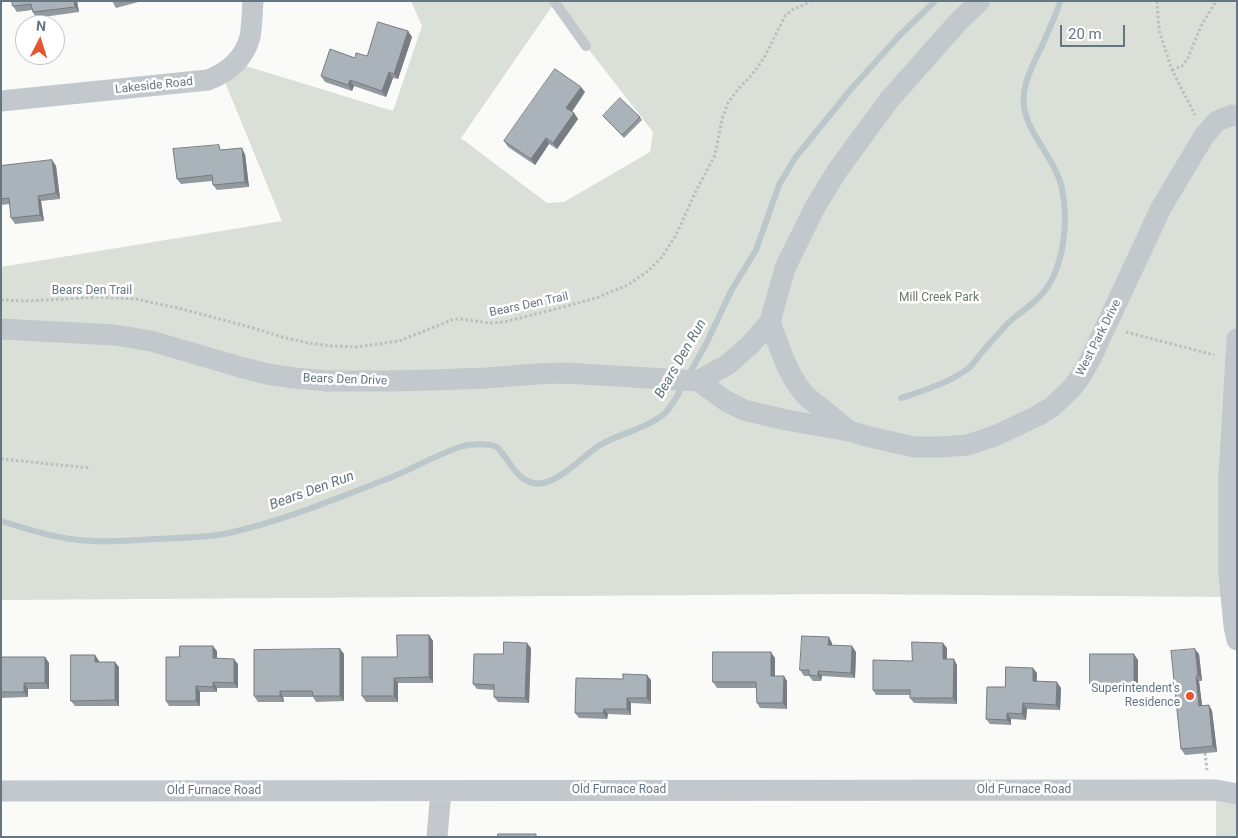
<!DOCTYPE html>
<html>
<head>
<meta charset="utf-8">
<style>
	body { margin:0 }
	#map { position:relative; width:1238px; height:838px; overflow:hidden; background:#fafaf8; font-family:Roboto,sans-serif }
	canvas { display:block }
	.frame { position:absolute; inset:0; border:2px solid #657683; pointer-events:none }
	.north { position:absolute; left:15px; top:15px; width:50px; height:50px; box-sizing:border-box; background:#fff; border:1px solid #c1c8cd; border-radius:50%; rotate:5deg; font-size:14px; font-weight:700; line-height:20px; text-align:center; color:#657683 }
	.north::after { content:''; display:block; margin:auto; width:18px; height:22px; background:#e4572e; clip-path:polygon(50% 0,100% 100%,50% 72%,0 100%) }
	.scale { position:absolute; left:1060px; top:25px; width:65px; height:22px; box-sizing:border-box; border:2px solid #657683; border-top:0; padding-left:6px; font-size:15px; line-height:18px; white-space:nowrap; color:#657683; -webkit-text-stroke:4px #fff; paint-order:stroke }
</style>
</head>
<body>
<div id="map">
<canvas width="1238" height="838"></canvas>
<div class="frame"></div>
<div class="north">N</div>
<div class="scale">20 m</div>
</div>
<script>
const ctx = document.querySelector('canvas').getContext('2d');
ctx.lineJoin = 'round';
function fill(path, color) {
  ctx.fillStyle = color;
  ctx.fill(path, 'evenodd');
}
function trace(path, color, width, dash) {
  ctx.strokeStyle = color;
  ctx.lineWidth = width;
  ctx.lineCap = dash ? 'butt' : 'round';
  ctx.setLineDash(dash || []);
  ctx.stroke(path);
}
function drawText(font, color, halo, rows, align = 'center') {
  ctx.font = font + ' Roboto,sans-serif';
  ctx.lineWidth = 5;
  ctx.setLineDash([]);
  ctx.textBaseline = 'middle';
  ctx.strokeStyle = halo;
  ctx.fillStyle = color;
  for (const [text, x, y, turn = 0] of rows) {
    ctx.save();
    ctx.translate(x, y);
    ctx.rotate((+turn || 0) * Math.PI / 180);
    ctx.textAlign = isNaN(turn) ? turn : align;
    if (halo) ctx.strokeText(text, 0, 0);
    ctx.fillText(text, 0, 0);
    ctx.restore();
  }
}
const green = new Path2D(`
	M 411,1 L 1237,1 L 1237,640 L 1231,597 L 843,594 L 1,600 L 1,267 L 282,221 L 222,75 L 236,63 L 393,111 L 422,26 ZM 555,2 L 586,46 L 653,132 L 650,152 L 564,202 L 547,203 L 461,138 Z
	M 1216,790 L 1237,794 L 1237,837 L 1216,837 Z`);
const stream = new Path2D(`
	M 688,376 L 706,344 L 731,291 L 756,250 L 779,185 L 795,158 L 852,88 L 900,35 L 935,1
	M 901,398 C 922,391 952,382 970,367 C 974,363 978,357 982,352 C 990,343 999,333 1007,324 C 1018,313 1032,306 1042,294 C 1064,269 1069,221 1062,189 C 1056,159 1029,137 1024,107 C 1021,85 1033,65 1042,46 C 1047,34 1052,23 1057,11 L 1060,1
	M 1,521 C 24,528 47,536 71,539 C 98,543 126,541 154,539 C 179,538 205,538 229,533 C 283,521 335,499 387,479 C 413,469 437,454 463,446 C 471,444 489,443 497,447 C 499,449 500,451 502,453 C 511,464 518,480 533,483 C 554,488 581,458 597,447 C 617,433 646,430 665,413 C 673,405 678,395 683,385`);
const path = new Path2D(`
	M 1157,1 L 1159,30 L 1172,70 L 1195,115
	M 1172,70 L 1182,66 L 1188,58 L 1194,43 L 1201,26 L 1216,1
	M 1,300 L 26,301 L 99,297 L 136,299 L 182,309 L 253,328 L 286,338 L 309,343 L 332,346 L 357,347 L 399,341 L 452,320 L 461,319 L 489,323 L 504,322 L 552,310 L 596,298 L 628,285 L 648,271 L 662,257 L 676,235 L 696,191 L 715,155 L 722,119 L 728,103 L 738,89 L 751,76 L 764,58 L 785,16 L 792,10 L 812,1
	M 1126,332 L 1214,355
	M 1,459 L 91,468
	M 1205,753 L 1207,770`);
const service = new Path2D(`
	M 554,1 L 586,46`);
const minor = new Path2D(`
	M 1,101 L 208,80 C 229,72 244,59 250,37 C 252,26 252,13 253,1
	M 770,322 C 780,348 787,375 806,396 L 848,430
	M 1,329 L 115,335 L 151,341 L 240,367 L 267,374 L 294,378 L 328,381 L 390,381 L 433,380 L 487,378 L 536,374 L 565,373 L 698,381 L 726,401 L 744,410 L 786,420 L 849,431 L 870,437 L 914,447 L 941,447 L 967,445 L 995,436 L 1039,415 L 1052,407 L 1072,388 L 1081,376 L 1091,358 L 1161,208 L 1204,136 L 1217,121 L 1232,115 L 1237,116
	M 1237,339 L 1229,476 L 1229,574 L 1234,626 L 1237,640
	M 698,381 L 727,365 L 750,345 L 770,322 L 785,268 L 815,207 L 837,171 L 889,100 L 959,21 L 980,1
	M 1,791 L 1216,790 L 1237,794
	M 437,837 L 441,791`);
const wall = new Path2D(`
	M 12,1 L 77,1 L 79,12 L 36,18 L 32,10 L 17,12 L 13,6 Z
	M 112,1 L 142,1 L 116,8 Z
	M 408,31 L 412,37 L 398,79 L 393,78 L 386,97 L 354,86 L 352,91 L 325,82 L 321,76 L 355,58 L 367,56 Z
	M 585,92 L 572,112 L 574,113 L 578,119 L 557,149 L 549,144 L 535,165 L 508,147 L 504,141 Z
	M 603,116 L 640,117 L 642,120 L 624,138 Z
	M 223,150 L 245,154 L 249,187 L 217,190 L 213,185 L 212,181 L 181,184 L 177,179 Z
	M 52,160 L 56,166 L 60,199 L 41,201 L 44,221 L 15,224 L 11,218 L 10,204 L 1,205 L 1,166 Z
	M 429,635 L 433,641 L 433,683 L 398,683 L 398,702 L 366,702 L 362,696 L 397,657 Z
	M 832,643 L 832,645 L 856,652 L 855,678 L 822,676 L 821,681 L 813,681 L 809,676 L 804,676 L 800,670 Z
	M 531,648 L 529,703 L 498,702 L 494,697 L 494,690 L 477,689 L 473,684 L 503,654 Z
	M 947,648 L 947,659 L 957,665 L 957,704 L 914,703 L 910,698 L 910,695 L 876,695 L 873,690 L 912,661 Z
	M 340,649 L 344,654 L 344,701 L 316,702 L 313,697 L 283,697 L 284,702 L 258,702 L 254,696 Z
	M 217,651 L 217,658 L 238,664 L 238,688 L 217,688 L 217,692 L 200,692 L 200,706 L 169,706 L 166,701 L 179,657 Z
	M 1199,654 L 1202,681 L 1199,681 L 1202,706 L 1209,705 L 1212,711 L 1217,752 L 1185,755 L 1181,749 Z
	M 95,655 L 99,662 L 119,667 L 119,706 L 75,706 L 71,701 Z
	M 1,657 L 45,657 L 49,663 L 49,689 L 28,689 L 28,697 L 1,698 Z
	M 775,658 L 775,676 L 787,681 L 787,709 L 760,708 L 757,703 L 756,688 L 717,688 L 713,682 Z
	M 1138,660 L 1138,690 L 1094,690 L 1090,684 Z
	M 1037,673 L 1037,681 L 1061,688 L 1060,710 L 1027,709 L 1026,720 L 1011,719 L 1011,725 L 990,724 L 986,719 L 1005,687 Z
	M 651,680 L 651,704 L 631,703 L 631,715 L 608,714 L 607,719 L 579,718 L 575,713 Z`);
const shadedWall = new Path2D(`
	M 74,1 L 77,1 L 79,12 L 75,7 Z
	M 408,31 L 412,37 L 398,79 L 394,74 Z
	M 389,72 L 393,78 L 386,97 L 382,91 Z
	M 350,80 L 354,86 L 352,91 L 348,85 Z
	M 581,87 L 585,92 L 570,114 L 566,108 Z
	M 574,113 L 578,119 L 557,149 L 553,143 Z
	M 546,138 L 549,144 L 535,165 L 531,159 Z
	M 242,148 L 245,154 L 249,187 L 245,182 Z
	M 52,160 L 56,166 L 60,199 L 56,193 Z
	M 38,196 L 41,201 L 44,221 L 40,215 Z
	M 429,635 L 433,641 L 433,683 L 429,677 Z
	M 829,637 L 832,643 L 832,651 L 828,645 Z
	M 527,643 L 531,648 L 529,703 L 525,698 Z
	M 943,643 L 947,648 L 947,665 L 943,659 Z
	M 213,646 L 217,651 L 217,664 L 213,658 Z
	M 852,646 L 856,652 L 855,678 L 851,673 Z
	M 340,649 L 344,654 L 344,701 L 340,696 Z
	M 1195,649 L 1199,654 L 1202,681 L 1198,675 Z
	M 771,652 L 775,658 L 775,681 L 771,676 Z
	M 1134,654 L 1138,660 L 1138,690 L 1134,685 Z
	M 95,655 L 99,661 L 99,668 L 95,662 Z
	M 45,657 L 49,663 L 49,689 L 45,683 Z
	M 234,659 L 238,664 L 238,688 L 234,683 Z
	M 954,659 L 957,665 L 957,704 L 953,698 Z
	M 115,662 L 119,667 L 119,706 L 115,700 Z
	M 1033,668 L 1037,673 L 1036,686 L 1033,681 Z
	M 818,671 L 822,676 L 821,681 L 818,676 Z
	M 647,675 L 651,680 L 651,704 L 647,698 Z
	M 784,676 L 787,681 L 787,709 L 783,703 Z
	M 1196,676 L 1199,681 L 1203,712 L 1199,706 Z
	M 394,678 L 398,683 L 398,702 L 394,696 Z
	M 213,682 L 217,688 L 217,692 L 213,687 Z
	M 1057,682 L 1061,688 L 1060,710 L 1056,705 Z
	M 24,683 L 28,689 L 28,697 L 24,692 Z
	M 196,686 L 200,692 L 200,706 L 196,701 Z
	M 280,691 L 283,697 L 284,702 L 280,696 Z
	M 627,698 L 631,703 L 631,715 L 627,709 Z
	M 1023,703 L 1027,709 L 1026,720 L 1022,714 Z
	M 1209,705 L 1212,711 L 1217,752 L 1213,746 Z
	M 604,709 L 608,714 L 607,719 L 603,713 Z
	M 1007,713 L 1011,719 L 1011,725 L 1007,720 Z`);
const building = new Path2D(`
	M 12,1 L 74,1 L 75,7 L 33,12 L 31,4 L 13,6 Z
	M 378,22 L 408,31 L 394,74 L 389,72 L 382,91 L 350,80 L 348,85 L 321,76 L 330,49 L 355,58 L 356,53 L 367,56 Z
	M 555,69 L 581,87 L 566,108 L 574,113 L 553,143 L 546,138 L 531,159 L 504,141 Z
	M 620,98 L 640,117 L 622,135 L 603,116 Z
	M 219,145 L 220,150 L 242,148 L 245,182 L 213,185 L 212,175 L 177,179 L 173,149 Z
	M 52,160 L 56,193 L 38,196 L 40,215 L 11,218 L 9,198 L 1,199 L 1,166 Z
	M 397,635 L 429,635 L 429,677 L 394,678 L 394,696 L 362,696 L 362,657 L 397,657 Z
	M 802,636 L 829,637 L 828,645 L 852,646 L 851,673 L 818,671 L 818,676 L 809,675 L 809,670 L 800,670 Z
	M 504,642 L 527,643 L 525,698 L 494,697 L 494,685 L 473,684 L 474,654 L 503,654 Z
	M 912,642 L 943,643 L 943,659 L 954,659 L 953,698 L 910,698 L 910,690 L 873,690 L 873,660 L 912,661 Z
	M 180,646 L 213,646 L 213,658 L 234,659 L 234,683 L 213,682 L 213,687 L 196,686 L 196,701 L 166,701 L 166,657 L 179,657 Z
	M 340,649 L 340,696 L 313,696 L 312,691 L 280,691 L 280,696 L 254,696 L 254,650 Z
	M 1195,649 L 1198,675 L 1196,676 L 1199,706 L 1209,705 L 1213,746 L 1181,749 L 1171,651 Z
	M 713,652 L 771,652 L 771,676 L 784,676 L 783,703 L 757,703 L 756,682 L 713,682 Z
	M 1090,654 L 1134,654 L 1134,685 L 1090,684 Z
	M 71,655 L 95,655 L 95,662 L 115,662 L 115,700 L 71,701 Z
	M 1,657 L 45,657 L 45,683 L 24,683 L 24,692 L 1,692 Z
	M 1006,667 L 1033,668 L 1033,681 L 1057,682 L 1056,705 L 1023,703 L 1022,714 L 1007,713 L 1007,720 L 986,719 L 987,687 L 1005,687 Z
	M 623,674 L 647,675 L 647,698 L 627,698 L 627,709 L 604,709 L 603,713 L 575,713 L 576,678 L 623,679 Z
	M 498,834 L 536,834 L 536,837 L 498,837 Z`);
const markers = [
	[1190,696,5,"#e4572e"]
];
const streetNames = [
	["Lakeside Road",154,86,-6],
	["Bears Den Trail",92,291],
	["Bears Den Trail",529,305,-12],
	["West Park Drive",1099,338,-63],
	["Bears Den Drive",345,380,2],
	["Old Furnace Road",619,790],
	["Old Furnace Road",1024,790],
	["Old Furnace Road",214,791]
];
const parkNames = [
	["Mill Creek Park",939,298]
];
const poiNames = [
	["Superintendent's",1180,689],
	["Residence",1180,703]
];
const waterNames = [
	["Bears Den Run",681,359,-60],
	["Bears Den Run",312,491,-20]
];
fill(green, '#dadfd7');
trace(stream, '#bbc7cb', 6);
trace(path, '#bbbfc2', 3, [2.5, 2.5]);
trace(service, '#c3c8cc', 10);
trace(minor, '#c3c8cc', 21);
fill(wall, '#929a9f');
fill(shadedWall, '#777d82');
fill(building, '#aab3b9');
trace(building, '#777d82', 1);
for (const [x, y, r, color] of markers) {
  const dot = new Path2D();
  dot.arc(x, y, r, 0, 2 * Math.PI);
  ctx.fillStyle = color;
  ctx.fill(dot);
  trace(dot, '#fff', 2);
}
drawText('12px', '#657683', '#fff', streetNames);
drawText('12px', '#687a64', '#fff', parkNames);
drawText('12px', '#657683', '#fff', poiNames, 'right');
drawText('italic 14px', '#60757c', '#fff', waterNames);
</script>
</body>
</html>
